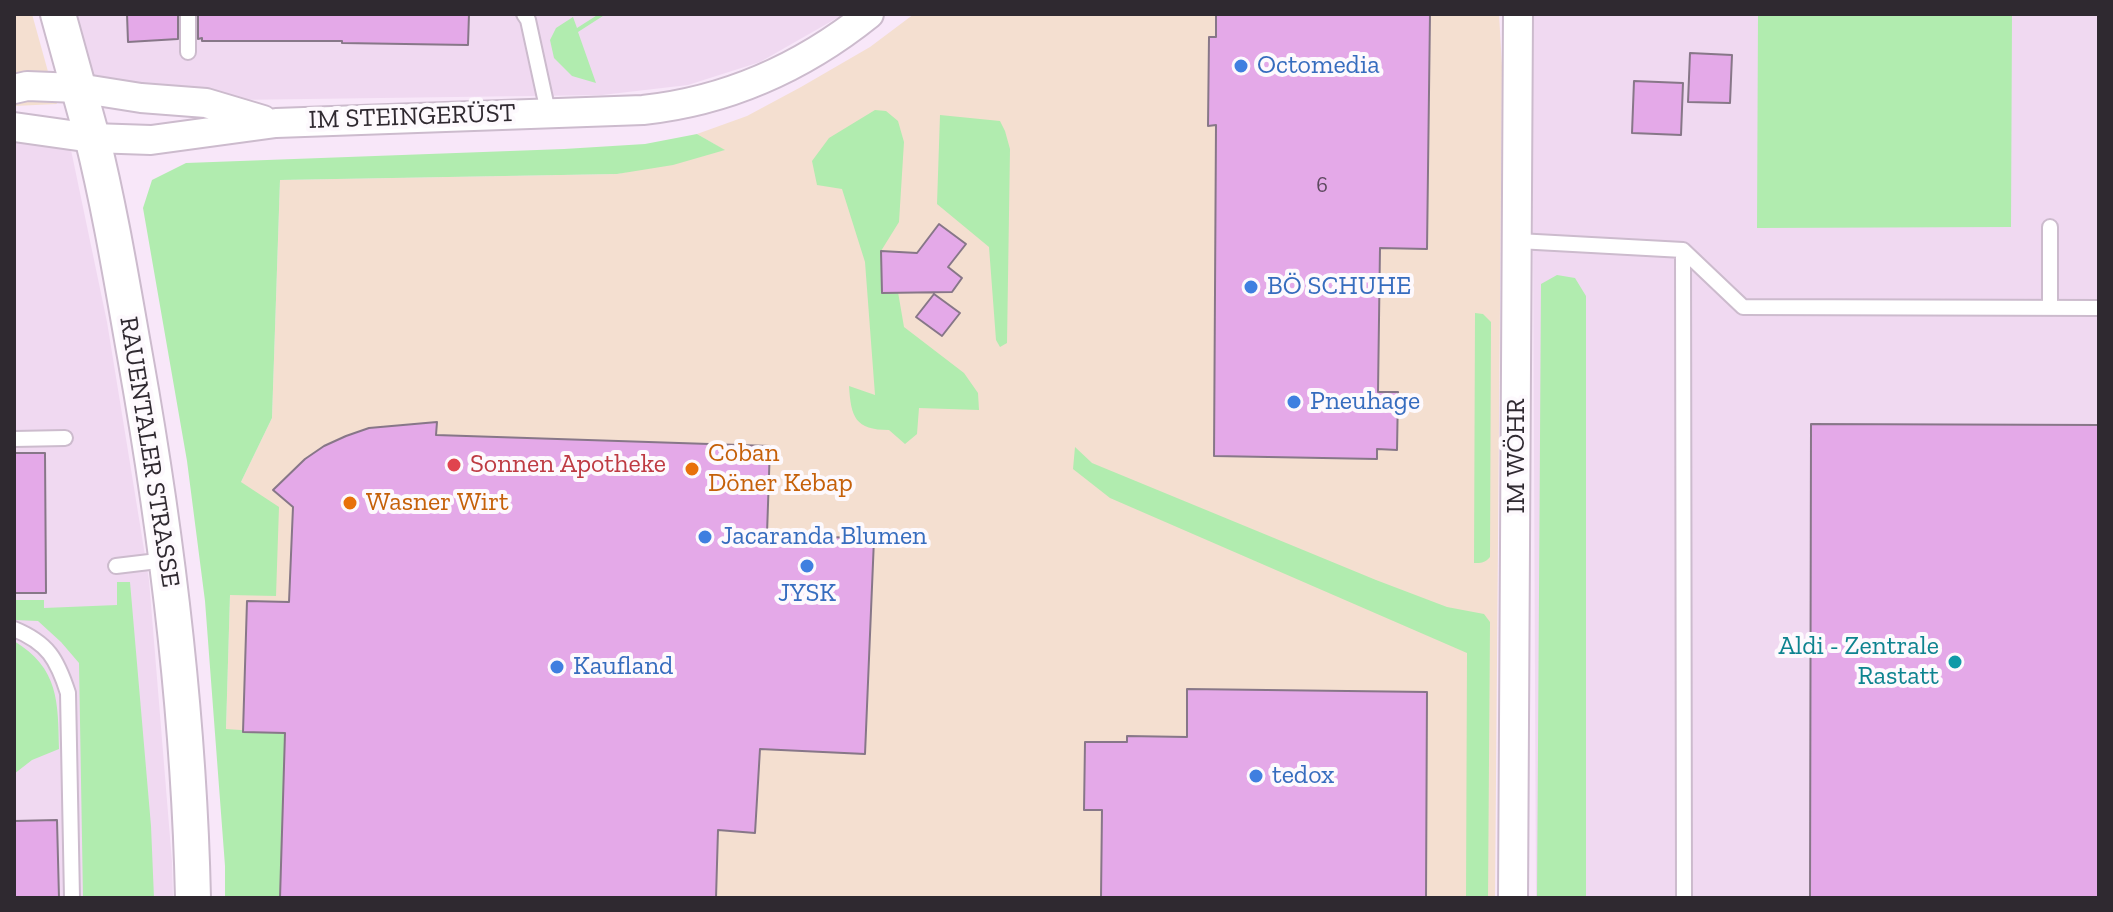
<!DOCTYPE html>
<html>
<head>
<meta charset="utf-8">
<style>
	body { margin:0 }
	#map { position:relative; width:2113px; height:912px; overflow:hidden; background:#f8e7f9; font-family:"Zilla Slab",serif }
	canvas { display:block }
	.frame { position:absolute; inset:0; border:16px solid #2f2930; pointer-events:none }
</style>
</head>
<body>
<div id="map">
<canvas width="2113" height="912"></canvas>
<div class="frame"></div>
</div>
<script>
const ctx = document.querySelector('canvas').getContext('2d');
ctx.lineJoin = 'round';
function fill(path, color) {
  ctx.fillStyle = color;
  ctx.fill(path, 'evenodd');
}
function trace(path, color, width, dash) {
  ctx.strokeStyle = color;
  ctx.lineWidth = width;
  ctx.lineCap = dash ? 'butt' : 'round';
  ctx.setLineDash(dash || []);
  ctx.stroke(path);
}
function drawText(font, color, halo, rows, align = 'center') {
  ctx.font = font + ' "Zilla Slab",serif';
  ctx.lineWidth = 8;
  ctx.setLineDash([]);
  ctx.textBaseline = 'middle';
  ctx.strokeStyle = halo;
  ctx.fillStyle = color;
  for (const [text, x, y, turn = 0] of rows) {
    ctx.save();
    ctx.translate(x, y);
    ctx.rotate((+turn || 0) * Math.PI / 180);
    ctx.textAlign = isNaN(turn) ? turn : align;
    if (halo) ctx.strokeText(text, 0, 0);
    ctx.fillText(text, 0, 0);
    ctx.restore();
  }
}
const commercial = new Path2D(`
	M 14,14 L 32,14 L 57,104 L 14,106 Z
	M 914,14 L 1499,14 L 1502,66 L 1495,898 L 280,898 L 243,732 L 226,730 L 230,594 L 276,595 L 241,482 L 272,418 L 280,180 L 617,174 L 724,150 L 697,134 L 747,116 L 801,87 L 870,47 Z`);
const built = new Path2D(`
	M 60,14 L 844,14 L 760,62 L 688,85 L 602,95 L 86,102 Z
	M 1532,14 L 2099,14 L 2099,898 L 1536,898 Z
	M 66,126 L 107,322 L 149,580 L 172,862 L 173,898 L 14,898 L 14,128 Z`);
const green = new Path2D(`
	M 599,14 L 606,14 L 578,32 L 596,83 L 572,76 L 554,58 L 550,40 L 556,28 L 573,17 L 577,28 Z
	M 1758,14 L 2012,14 L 2011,227 L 1757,228 Z
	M 875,110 L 886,111 L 898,121 L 904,142 L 899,222 L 881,251 L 898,292 L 904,327 L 964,373 L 978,393 L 979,410 L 919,408 L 917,434 L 905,444 L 889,430 C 855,430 851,417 849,386 L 875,395 L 865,262 L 842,189 L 817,185 L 812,161 L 829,138 Z
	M 940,115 L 1000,121 L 1005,131 L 1010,149 L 1007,343 L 1000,347 L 996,340 L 989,247 L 937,204 Z
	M 697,134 L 725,150 L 673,165 L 617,174 L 280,180 L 272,418 L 241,482 L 279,507 L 276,596 L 230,595 L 226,729 L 285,733 L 280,898 L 225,898 L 225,866 L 205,601 L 187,461 L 143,208 L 152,180 L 186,163 L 564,149 L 645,144 Z
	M 1557,275 L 1575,278 L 1586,296 L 1586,898 L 1537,898 L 1541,284 Z
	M 1475,313 L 1483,314 L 1491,322 L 1490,557 C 1485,563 1481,563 1474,563 Z
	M 1075,447 L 1092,463 L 1376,580 L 1447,607 L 1484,614 L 1490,622 L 1488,898 L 1466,898 L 1467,653 L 1110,498 L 1073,469 Z
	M 117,582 L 130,582 L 151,826 L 154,898 L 83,898 L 79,663 L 61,642 L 38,621 L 14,620 L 14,600 L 44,600 L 44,608 L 117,605 Z
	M 14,641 C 59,668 58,702 59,749 L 32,760 L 14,774 Z`);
const building = new Path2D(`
	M 127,14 L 178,14 L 178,39 L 128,42 Z
	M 198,14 L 469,14 L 468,45 L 342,43 L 342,41 L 202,41 L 202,38 L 198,39 Z
	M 1216,14 L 1430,14 L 1427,249 L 1380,248 L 1378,392 L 1398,392 L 1397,450 L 1377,449 L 1377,459 L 1214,456 L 1216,125 L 1208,126 L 1209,37 L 1216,37 Z
	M 1690,53 L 1732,55 L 1730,103 L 1688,102 Z
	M 1634,81 L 1683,83 L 1681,135 L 1632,133 Z
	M 939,224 L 966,244 L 948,267 L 962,278 L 952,292 L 882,293 L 881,251 L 917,253 Z
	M 934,294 L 960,313 L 942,336 L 916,317 Z
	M 437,422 L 436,435 L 770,446 L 767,534 L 874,539 L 865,754 L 760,749 L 755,833 L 718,830 L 716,898 L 280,898 L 285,733 L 243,732 L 247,601 L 289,602 L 293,507 L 273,490 L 305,459 L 324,446 L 346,436 L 369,428 Z
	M 1811,424 L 2099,425 L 2099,898 L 1810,898 Z
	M 14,453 L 45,453 L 46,593 L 14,593 Z
	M 1187,689 L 1427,692 L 1426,898 L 1101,898 L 1102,810 L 1084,810 L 1085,742 L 1127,742 L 1127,736 L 1187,737 Z
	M 57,820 L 59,898 L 14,898 L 14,821 Z`);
const service = new Path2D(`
	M 524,14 L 528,20 L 548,112
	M 188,52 L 188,14
	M 1518,241 L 1683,250 L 1743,307 L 2099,308
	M 1683,250 L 1684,898
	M 2050,308 L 2050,227
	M 14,439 L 65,438
	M 116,566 L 166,560
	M 14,629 C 48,643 57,659 68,693 L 72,898`);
const minor = new Path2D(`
	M 14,89 L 27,86 L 78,88 L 141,98 L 206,103 L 263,120
	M 14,127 L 92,138 L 151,140 L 276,123 L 643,110 C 727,101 803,67 869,14
	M 1513,898 L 1518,14`);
const tertiary = new Path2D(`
	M 58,14 C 69,55 81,96 92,137 C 110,209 122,283 135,356 C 167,535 189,716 193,898`);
const markers = [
	[1241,66,8,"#3f7fe0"],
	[1251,287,8,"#3f7fe0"],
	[1294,402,8,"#3f7fe0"],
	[454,465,8,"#e0444e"],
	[692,469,8,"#e8710a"],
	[350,503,8,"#e8710a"],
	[705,537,8,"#3f7fe0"],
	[807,566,8,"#3f7fe0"],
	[1955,662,8,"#0f9aa8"],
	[557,667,8,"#3f7fe0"],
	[1256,776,8,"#3f7fe0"]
];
const numberNames = [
	["6",1322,186]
];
const shopNames = [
	["Octomedia",1257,66],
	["BÖ SCHUHE",1267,287],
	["Pneuhage",1310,402],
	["Jacaranda Blumen",721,537],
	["JYSK",807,594,"center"],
	["Kaufland",573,667],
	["tedox",1272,776]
];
const streetNames = [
	["IM STEINGERÜST",412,117,-2],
	["RAUENTALER STRASSE",149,452,81],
	["IM WÖHR",1517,456,-90]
];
const foodNames = [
	["Coban",708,454],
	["Döner Kebap",708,484],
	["Wasner Wirt",366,503]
];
const healthNames = [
	["Sonnen Apotheke",470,465]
];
const cultureNames = [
	["Aldi - Zentrale",1939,647],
	["Rastatt",1939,677]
];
fill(commercial, '#f4dfd0');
fill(built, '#f0d9f1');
fill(green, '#b1ecaf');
fill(building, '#e4a9e8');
trace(building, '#877788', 2);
trace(service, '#ccbbcd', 18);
trace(minor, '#ccbbcd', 32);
trace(tertiary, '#ccbbcd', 38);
trace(service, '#fff', 14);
trace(minor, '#fff', 28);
trace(tertiary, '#fff', 34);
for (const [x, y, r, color] of markers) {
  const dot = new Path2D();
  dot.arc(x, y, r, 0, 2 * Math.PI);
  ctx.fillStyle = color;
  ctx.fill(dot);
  trace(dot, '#fdf9fd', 3);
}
drawText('22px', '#5c495e', null, numberNames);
drawText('26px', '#366cbe', '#fdf9fd', shopNames, 'left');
drawText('26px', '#2f2930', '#fdf9fd', streetNames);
drawText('26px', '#c56008', '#fdf9fd', foodNames, 'left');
drawText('26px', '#be3a42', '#fdf9fd', healthNames, 'left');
drawText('26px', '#0d838f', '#fdf9fd', cultureNames, 'right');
</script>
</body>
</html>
